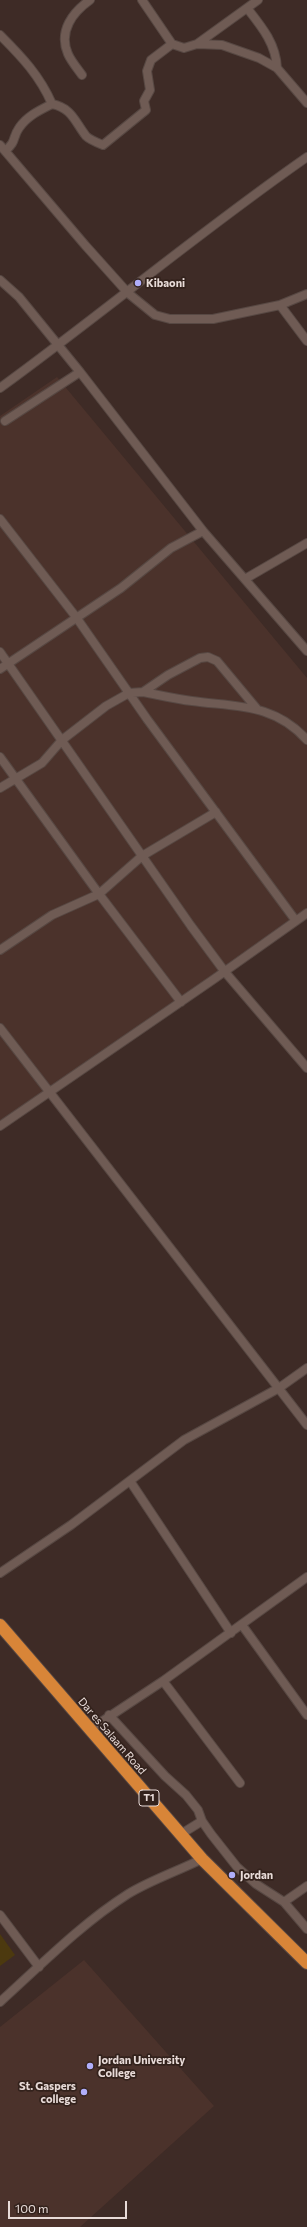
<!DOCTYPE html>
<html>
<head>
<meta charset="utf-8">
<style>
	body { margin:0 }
	#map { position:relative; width:307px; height:2227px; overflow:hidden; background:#3e2b26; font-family:Commissioner,sans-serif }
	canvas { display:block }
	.scale { position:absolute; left:8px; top:2201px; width:119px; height:18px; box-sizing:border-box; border:2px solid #e8dbd8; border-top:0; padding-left:5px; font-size:12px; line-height:14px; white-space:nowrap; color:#e8dbd8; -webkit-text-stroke:3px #33221c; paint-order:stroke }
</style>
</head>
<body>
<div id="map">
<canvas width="307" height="2227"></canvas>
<div class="scale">100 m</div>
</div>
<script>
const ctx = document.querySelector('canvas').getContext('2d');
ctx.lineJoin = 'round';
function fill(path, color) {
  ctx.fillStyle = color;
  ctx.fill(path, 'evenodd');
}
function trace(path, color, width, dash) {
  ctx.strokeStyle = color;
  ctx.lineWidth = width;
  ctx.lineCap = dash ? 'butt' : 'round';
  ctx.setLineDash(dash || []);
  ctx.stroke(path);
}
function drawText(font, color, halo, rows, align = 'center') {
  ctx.font = font + ' Commissioner,sans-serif';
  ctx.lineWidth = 3.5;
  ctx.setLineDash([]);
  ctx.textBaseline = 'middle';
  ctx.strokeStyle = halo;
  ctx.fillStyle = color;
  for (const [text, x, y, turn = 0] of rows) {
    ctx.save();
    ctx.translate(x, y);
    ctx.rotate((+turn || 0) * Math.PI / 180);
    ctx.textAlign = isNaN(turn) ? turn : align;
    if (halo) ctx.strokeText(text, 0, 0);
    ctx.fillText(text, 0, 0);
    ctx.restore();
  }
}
const built = new Path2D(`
	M 57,377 L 307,678 L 307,916 L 0,1130 L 0,416 Z
	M 84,1960 L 214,2106 L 80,2227 L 0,2227 L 0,2027 Z`);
const green = new Path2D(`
	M 0,1934 L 15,1955 L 0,1966 Z`);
const street = new Path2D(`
	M 142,0 L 172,44
	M 247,8 C 262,27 276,44 277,68
	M 0,35 C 22,57 40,76 52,104
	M 197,44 L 222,45 L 259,58 L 277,68 L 307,103
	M 82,75 C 77,68 71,61 68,54 C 58,31 73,12 90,0
	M 0,145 L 85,245 L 128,293 L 155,315 L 170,319 L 213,319 L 280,305 L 307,294
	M 5,151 C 17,141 12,138 19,128 C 27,116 40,110 52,104 C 72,108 75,122 86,136 C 90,140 98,143 103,145 L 146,110 L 144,101 L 150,90 L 147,71 L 151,60 L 172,44 L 184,48 L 197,44 L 258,0
	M 0,280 L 19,297 L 80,372 L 203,531 L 307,651
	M 280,305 L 307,341
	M 0,388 C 103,313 202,230 307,157
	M 5,421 L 80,372
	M 0,519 L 76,617 L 147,719 L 296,921
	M 245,579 L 307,543
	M 0,652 L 191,926 L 225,972 L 307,1068
	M 0,669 L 121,588 L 171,548 L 203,531
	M 143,692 C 159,695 175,699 192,701 C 236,707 274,703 307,740
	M 0,757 L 99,894 L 181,1002
	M 0,788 L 42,763 L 62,740 L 106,706 L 129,693 L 143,692 L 168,675 L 200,658 L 208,657 L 217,661 L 257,709
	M 0,950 L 52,915 L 99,894 L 142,856 L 216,812
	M 0,1028 L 307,1425
	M 0,1126 L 214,979 L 307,913
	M 130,1481 L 231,1633
	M 0,1573 L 71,1525 L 184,1440 L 279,1388 L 307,1368
	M 242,1625 L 307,1715
	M 163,1681 L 240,1783
	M 109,1715 L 165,1776 L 186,1795 L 198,1810 L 202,1821 L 211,1834 L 237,1867 L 256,1884 L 284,1902 L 307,1929
	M 89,1730 L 163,1681 L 307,1577
	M 181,1834 L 202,1821
	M 284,1902 L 307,1886
	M 0,1915 L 39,1967
	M 0,2002 C 41,1965 81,1924 128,1894 C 151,1880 178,1871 202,1859`);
const highway = new Path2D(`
	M 0,1625 L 202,1859 L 307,1963`);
const markers = [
	[138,283,4,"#b0aefa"],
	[232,1875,4,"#b0aefa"],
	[90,2066,4,"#b0aefa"],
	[84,2092,4,"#b0aefa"]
];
const shields = [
	[149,1798,20]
];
const shieldNames = [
	["T1",149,1798]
];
const poiNames = [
	["Kibaoni",146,283],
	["Jordan",240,1875],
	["Jordan University",98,2060],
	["College",98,2073],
	["St. Gaspers",76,2086,"right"],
	["college",76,2099,"right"]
];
const streetNames = [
	["Dar es Salaam Road",112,1736,49]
];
fill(built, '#4b322b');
fill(green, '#4c390f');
trace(street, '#574843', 10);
trace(highway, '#574843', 14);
trace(street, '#6f5b54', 8);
trace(highway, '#d88538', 12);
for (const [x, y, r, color] of markers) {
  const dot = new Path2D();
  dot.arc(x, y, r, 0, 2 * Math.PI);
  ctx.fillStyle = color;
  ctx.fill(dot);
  trace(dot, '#33221c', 1.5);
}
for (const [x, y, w] of shields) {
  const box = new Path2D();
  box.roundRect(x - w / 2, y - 8, w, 16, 3);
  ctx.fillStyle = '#33221c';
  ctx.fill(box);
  trace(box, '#e8dbd8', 1);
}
drawText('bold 10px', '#e8dbd8', null, shieldNames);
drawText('bold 11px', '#e8dbd8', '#33221c', poiNames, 'left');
drawText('11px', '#e8dbd8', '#33221c', streetNames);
</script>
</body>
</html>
